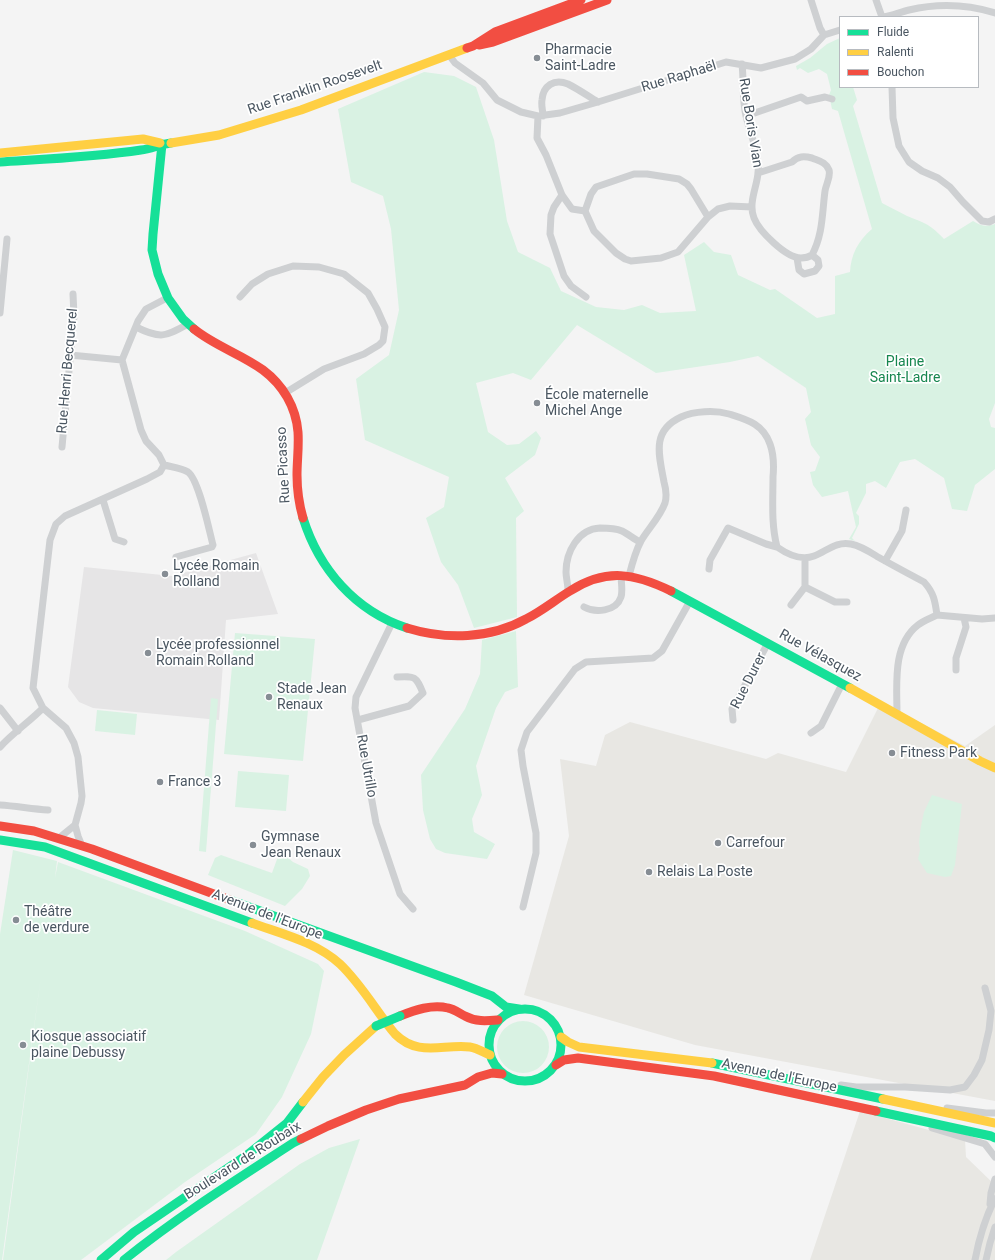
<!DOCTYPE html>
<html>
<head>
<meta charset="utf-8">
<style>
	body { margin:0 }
	#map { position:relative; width:995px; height:1260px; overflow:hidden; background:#f4f4f4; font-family:Roboto,sans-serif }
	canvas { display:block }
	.legend { position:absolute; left:839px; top:16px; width:140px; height:72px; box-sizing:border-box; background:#fff; border:1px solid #b7bbc0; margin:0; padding:5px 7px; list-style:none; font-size:12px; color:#4a5661 }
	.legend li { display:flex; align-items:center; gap:8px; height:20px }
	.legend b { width:20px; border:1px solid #b7bbc0 }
</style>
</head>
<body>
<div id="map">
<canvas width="995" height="1260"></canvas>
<ul class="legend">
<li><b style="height:5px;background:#16e098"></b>Fluide</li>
<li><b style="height:5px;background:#ffcf43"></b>Ralenti</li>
<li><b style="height:5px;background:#f24e42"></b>Bouchon</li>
</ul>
</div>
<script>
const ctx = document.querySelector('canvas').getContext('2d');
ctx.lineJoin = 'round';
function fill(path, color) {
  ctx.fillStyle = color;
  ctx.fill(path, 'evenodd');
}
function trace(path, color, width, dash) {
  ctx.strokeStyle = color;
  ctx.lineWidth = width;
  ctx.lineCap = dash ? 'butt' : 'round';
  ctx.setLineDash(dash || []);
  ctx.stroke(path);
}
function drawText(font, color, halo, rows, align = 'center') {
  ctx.font = font + ' Roboto,sans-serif';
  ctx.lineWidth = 3.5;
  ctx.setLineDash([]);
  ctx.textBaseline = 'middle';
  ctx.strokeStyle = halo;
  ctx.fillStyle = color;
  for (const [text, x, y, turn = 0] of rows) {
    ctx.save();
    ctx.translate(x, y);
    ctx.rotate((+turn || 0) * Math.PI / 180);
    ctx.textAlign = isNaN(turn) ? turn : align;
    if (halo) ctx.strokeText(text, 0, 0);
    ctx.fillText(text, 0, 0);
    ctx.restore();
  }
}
const commercial = new Path2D(`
	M 881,702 L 965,746 L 995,725 L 995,1101 L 695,1045 L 524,995 L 569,836 L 560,759 L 596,766 L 605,735 L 630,722 L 766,759 L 778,753 L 846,772 Z
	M 860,1111 L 965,1140 L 966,1157 L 995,1185 L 995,1260 L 810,1260 Z`);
const education = new Path2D(`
	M 256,553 L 278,614 L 226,620 L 219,720 L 93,708 L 79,702 L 68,687 L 84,567 L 172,576 Z`);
const green = new Path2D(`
	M 840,38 L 840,87 L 853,87 L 857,100 L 853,106 L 882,203 C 890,207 899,212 907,216 C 925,223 930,224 944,239 L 973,221 C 981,226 986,227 995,224 L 995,403 L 989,419 L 991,427 L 995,428 L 995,469 L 975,485 L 967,511 L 952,509 L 944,478 L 915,459 L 900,462 L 886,488 L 875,481 L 866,484 L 866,493 L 856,513 L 859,516 L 859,524 L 852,538 L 855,541 L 849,539 L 856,527 L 848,491 L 822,497 L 813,485 L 810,472 L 815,471 L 820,457 L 811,445 L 805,419 L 811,412 L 806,388 L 758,356 L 730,362 L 656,373 L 577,325 L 531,380 L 513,373 L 476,383 L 488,432 L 507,445 L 519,444 L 536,431 L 541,438 L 535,455 L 505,478 L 524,511 L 516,518 L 517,617 L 474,628 L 458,585 L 441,562 L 426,518 L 444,507 L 449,477 L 365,440 L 356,379 L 389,355 L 399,310 L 391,229 L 383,196 L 351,182 L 338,109 L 424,72 L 454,76 L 476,87 L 494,140 L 507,221 L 518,252 L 550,268 L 561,291 L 596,307 L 624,310 L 642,305 L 660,313 L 696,311 L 684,255 L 704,242 L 714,252 L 731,255 L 738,275 L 770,290 L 775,289 L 817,318 L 835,314 L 835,276 L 850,272 C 851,254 858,241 872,229 L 838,111 L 832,109 L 829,95 L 831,90 L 827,74 L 819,69 L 808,73 L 800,68 L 797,70 L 796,66 L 810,58 L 827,44 Z
	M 516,631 L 518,687 L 505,692 L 496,708 L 476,766 L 482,795 L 472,819 L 474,832 L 495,844 L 487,859 L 445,853 L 436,849 L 430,839 L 423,810 L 421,775 L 465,709 L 480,674 L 482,640 Z
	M 235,633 L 315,639 L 303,761 L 224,754 Z
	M 211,698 L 218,699 L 206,852 L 199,851 Z
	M 97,710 L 137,714 L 135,735 L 95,731 Z
	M 238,771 L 289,775 L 286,811 L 235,807 Z
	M 932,795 L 962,804 L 955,865 L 951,876 L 945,877 L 927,873 L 918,859 L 920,850 L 919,842 L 921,826 L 924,812 Z
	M 13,850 L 57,861 L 55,878 L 58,862 L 245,931 L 318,964 L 324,971 L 311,1034 L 282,1097 L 256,1134 L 185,1182 L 81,1260 L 3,1260 L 41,976 L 2,1260 L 0,1260 L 0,934 Z
	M 280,851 L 293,862 L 308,869 L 310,876 L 302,889 L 285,906 L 208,875 L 215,858 L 221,855 L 272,873 Z
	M497 1047a26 26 0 1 1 52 0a26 26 0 1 1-52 0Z
	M 360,1139 L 317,1260 L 166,1260 L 176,1252 L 300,1164 L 329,1148 Z`);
const street = new Path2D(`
	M 811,0 L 820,28 L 824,35
	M 876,0 L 882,17
	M 883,17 C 892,16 900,12 909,10 C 939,3 966,4 995,13
	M 824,35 L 840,30
	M 449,55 L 455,63 L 483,83 L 497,100 L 521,112 L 538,116 L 560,113 L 598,102 L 726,62 L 761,68 L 795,59 L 811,49 L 824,35
	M 742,64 C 744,82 742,99 746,116 C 750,134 760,154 758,173 C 757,187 748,203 754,218 C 759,231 786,258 801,258 C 805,258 809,257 812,255 C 823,234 822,214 825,191 C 826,184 831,177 829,170 C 826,162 819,161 812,158 C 804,156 798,156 792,162 L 758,173
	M 892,87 L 893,118 L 899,146 L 909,162 L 922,171 L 938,178 L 950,187 L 963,202 L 982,221 L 989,222 L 995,219
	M 538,116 L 537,138 L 546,155 L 562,195 L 572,209 L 585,211 L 594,231 L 616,253 L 625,259 L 631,261 L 661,258 L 678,252 L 708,217
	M 543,116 C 543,111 541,106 542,100 C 543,86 554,78 568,84 C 578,89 588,96 598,102
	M 746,116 L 801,97 L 807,101 L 825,97 L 832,99
	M 562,195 L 554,207 L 551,215 L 550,234 L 564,276 L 571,286 L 586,297
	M 585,211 L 591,194 L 596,187 L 634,174 L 647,174 L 679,179 L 687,184 L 691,189 L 708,217 L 718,209 L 730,206 L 752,207
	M 797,258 L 799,270 L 804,274 L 815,271 L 819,266 L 818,260 L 812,255
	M 240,297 L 252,284 L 268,274 L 293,266 L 319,267 L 344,274 L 368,293 L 377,309 L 385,327 L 383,341 L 379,345 L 364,354 L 324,369 L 285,393
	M 167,298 L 146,309 L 138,321 L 122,360 L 141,430 L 146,441 L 159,455 L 164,465 C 172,467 182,468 188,472 C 199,480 209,530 213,545 L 212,547 L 176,557
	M 0,313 L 7,239
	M 136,327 C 160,339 165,337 188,324
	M 70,355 L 122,360
	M 62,447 L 74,316 L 73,294
	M 103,500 L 115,539 L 124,542
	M 805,558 L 805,587 L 835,602 L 847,602
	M 885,561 L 902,531 L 906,510
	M 709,569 L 710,560 L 728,528 L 766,544 L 777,547
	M 629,576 C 632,564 635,552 641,541 C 648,529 660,517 665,503 C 667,496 666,489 664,482 C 659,455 651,431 681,417 C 694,411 715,410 729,414 C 748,420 763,424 770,444 C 774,455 774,466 773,477 C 773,500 771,524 777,547 C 787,554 801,561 814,556 C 827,551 836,541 851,544 C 861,546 870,552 878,557 C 894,566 909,574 924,582 C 934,593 935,601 937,615
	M 568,590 C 568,584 566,578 566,572 C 566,552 578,529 600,528 C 607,528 615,528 622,531 C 628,534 634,539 640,542
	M 791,605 L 805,587
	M 584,607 C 595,613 616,612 621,597 C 623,591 621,582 621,575
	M 937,615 L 982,619 L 995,618
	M 392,623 L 356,697 L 355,708 L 376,823 L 400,894 L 413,909
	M 956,670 L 956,658 L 966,627 L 964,618
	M 0,708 L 18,731
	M 897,714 C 897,685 892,645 918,625 C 923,621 931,618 937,615
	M 358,720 L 409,706 L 423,693 C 416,676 415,676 397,677
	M 733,720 L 732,709 L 768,643
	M 811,733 L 821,726 L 842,684
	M 0,747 C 13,733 29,722 43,708
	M 0,805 C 16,806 32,809 48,810
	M 59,838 L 75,825
	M 82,846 L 78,836 L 75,825 L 81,803 L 82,796 L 78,757 L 74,743 L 66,728 L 43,708 L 33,688 L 50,540 L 56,524 L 65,516 L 147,479 L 160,472 L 164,465
	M 523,907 L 536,853 L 536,833 L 523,766 L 521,750 L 527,732 L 575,669 L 586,662 L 653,658 L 662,651 L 690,601
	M 841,1085 L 856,1087 L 905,1087 L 950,1090 L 965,1087 L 974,1075 L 982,1060 L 989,1030 L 991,1011 L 985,988
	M 947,1108 L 986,1113 L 995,1113
	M 932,1128 L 985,1144 L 995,1157
	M 990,1204 L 991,1193 L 995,1179
	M 975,1260 C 979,1239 985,1218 995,1199
	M 986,1260 L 990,1243 L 995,1227`);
const fast = new Path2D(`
	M 162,144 L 153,234 L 152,250 L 158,274 L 168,298 L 183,319 L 194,329
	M 0,162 C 47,159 95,157 141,150 C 151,149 161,144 171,143
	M 303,518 C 319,569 355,611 407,628
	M 671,591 L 850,688
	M 0,840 L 45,847 L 252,923
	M 230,900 L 456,982 L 492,996 L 506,1007 L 519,1009
	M489 1045a36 36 0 1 1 72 0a36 36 0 1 1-72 0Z
	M 712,1063 L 883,1099
	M 876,1111 L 991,1136 L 995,1138
	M 101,1260 L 134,1232 L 247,1155 L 287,1123 L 303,1102
	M 124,1260 C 177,1217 236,1180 293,1143 L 301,1139`);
const slow = new Path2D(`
	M 171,143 L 219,135 L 301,110 L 467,48
	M 0,153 L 143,139 L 160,143
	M 850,688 L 980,761 L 995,768
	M 252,923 C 282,934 316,942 340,964 C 362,985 376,1011 395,1034 C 418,1057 442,1044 470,1047 C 477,1048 483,1052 490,1055
	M 561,1037 L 568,1042 L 579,1047 L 712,1063
	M 883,1099 L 995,1123
	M 303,1102 L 323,1077 L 344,1055 L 376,1026`);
const jam = new Path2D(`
	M 479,45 L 493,42 L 607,0
	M 467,48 L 473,46 L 495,32 L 581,0
	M 194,329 C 215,346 241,354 263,370 C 283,385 296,407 298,432 C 299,447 297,461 297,475 C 297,490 299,504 303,518
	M 407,628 C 446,640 490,639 526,619 C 542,611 555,600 570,591 C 606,568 634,573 671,591
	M 0,826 L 34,831 L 92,849 L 230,900
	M 400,1016 C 415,1010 432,1004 448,1008 C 454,1009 459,1013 465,1016 C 476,1022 486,1021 498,1020
	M 556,1065 L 564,1060 L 578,1058 L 714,1076 L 876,1111
	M 301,1139 L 328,1126 L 366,1110 L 399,1099 L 465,1085 L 478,1077 L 492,1073 L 502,1074`);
const fastBridge = new Path2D(`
	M 376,1026 L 400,1016`);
const markers = [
	[537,58,4,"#868d94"],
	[537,403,4,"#868d94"],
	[165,574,4,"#868d94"],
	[148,653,4,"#868d94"],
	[269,697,4,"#868d94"],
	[892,753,4,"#868d94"],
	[160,782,4,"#868d94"],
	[718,843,4,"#868d94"],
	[253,845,4,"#868d94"],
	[649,872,4,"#868d94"],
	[16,920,4,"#868d94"],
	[23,1045,4,"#868d94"]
];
const poiNames = [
	["Pharmacie",545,50],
	["Saint-Ladre",545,66],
	["École maternelle",545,395],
	["Michel Ange",545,411],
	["Lycée Romain",173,566],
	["Rolland",173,582],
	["Lycée professionnel",156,645],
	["Romain Rolland",156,661],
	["Stade Jean",277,689],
	["Renaux",277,705],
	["Fitness Park",900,753],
	["France 3",168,782],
	["Gymnase",261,837],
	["Jean Renaux",261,853],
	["Carrefour",726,843],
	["Relais La Poste",657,872],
	["Théâtre",24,912],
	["de verdure",24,928],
	["Kiosque associatif",31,1037],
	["plaine Debussy",31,1053]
];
const streetNames = [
	["Rue Raphaël",679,77,-17],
	["Rue Franklin Roosevelt",315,88,-19],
	["Rue Boris Vian",750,123,81],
	["Rue Henri Becquerel",68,371,-85],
	["Rue Picasso",284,465,-93],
	["Rue Vélasquez",820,656,29],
	["Rue Durer",749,681,-63],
	["Rue Utrillo",366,766,80],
	["Avenue de l'Europe",267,915,21],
	["Avenue de l'Europe",779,1076,12],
	["Boulevard de Roubaix",243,1161,-32]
];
const parkNames = [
	["Plaine",905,362],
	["Saint-Ladre",905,378]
];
fill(commercial, '#e8e7e3');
fill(education, '#e6e5e6');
fill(green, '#d9f2e3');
trace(street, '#ced0d2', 7);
trace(fast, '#16e098', 9);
trace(slow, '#ffcf43', 9);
trace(jam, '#f24e42', 9);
trace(fastBridge, '#16e098', 9);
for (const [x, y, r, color] of markers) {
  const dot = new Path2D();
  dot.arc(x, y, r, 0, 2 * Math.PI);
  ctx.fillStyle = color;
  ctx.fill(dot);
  trace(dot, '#fff', 1.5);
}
drawText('14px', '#4a5661', '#fff', poiNames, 'left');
drawText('14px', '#4a5661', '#fff', streetNames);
drawText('14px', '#17864f', '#fff', parkNames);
</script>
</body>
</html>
